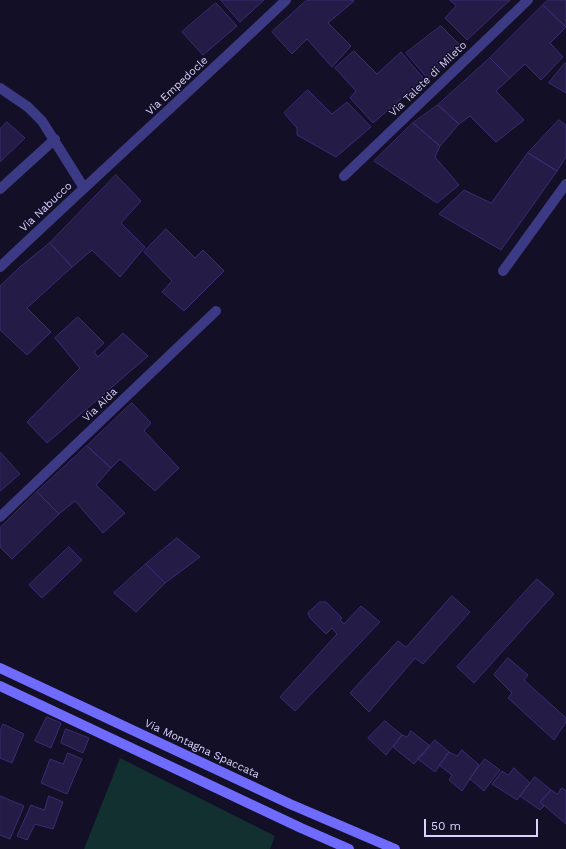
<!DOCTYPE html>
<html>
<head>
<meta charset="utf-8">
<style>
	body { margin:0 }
	#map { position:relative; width:566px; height:849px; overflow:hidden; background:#130f26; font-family:"Work Sans",sans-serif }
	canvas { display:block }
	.scale { position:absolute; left:424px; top:819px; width:114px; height:18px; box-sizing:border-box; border:2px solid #d9d4ff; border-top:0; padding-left:5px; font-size:12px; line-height:14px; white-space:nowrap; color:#d9d4ff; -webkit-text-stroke:3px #130f26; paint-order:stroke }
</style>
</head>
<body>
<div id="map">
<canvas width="566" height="849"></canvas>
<div class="scale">50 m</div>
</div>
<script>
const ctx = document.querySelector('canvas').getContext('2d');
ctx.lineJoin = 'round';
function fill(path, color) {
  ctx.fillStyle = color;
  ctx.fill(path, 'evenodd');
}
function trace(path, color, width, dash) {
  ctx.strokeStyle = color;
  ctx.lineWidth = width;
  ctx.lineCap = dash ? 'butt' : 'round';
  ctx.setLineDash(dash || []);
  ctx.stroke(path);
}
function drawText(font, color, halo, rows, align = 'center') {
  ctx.font = font + ' "Work Sans",sans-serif';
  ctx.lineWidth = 3;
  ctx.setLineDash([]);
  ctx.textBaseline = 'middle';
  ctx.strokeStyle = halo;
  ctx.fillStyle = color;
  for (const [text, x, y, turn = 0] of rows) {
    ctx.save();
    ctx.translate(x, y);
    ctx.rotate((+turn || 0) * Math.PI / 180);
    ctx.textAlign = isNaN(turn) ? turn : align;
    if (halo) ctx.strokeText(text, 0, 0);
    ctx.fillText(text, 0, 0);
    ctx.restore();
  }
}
const green = new Path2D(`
	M 120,758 L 275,836 L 270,849 L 84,849 Z`);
const building = new Path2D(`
	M 221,0 L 264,0 L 240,22 Z
	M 307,0 L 353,0 L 354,1 L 328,23 L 351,46 L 332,67 L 307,39 L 292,54 L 272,32 Z
	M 450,0 L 510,0 L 467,40 L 445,18 L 456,6 Z
	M 548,0 L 566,0 L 566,27 L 543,5 Z
	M 216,3 L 237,26 L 203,55 L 182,32 Z
	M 543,5 L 566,27 L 550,43 L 563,57 L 541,80 L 525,64 L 510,78 L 490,58 Z
	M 441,26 L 462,47 L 428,79 L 406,53 Z
	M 354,51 L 377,74 L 401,52 L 424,79 L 373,123 L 350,98 L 356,91 L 335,68 Z
	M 490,58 L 510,78 L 496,91 L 524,120 L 496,142 L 470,116 L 459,124 L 438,105 Z
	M 565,63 L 566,63 L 566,93 L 549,83 Z
	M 308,90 L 332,114 L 347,102 L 371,127 L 336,157 L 297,135 L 297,128 L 284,113 Z
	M 438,105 L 459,124 L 440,146 L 413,123 Z
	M 559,120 L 566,125 L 566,157 L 557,171 L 528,153 Z
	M 7,122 L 25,138 L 0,162 L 0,129 Z
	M 413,123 L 440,146 L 435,157 L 459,185 L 437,203 L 374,161 Z
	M 528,153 L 557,171 L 501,250 L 439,214 L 464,190 L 491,203 Z
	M 116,175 L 141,201 L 121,223 L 145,247 L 120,277 L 92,250 L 72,267 L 50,243 Z
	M 166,229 L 195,258 L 203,250 L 224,271 L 184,311 L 162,292 L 172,281 L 144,252 Z
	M 50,243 L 72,267 L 27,308 L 51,332 L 27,355 L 0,330 L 0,286 L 20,267 Z
	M 78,317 L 104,343 L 94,352 L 98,357 L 123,333 L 148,356 L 47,443 L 27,422 L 80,368 L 55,338 Z
	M 132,403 L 151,423 L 144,431 L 179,468 L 155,491 L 120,459 L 111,468 L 87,446 Z
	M 87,446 L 111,468 L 96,485 L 125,513 L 103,533 L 75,501 L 59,514 L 37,492 Z
	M 0,452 L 20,474 L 0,491 Z
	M 37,492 L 59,514 L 12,559 L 0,547 L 0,528 Z
	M 177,538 L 200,557 L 165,583 L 146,564 Z
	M 69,547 L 82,560 L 42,598 L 29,585 Z
	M 146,564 L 165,583 L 136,612 L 114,593 Z
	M 537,579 L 554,594 L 474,683 L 457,667 Z
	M 452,596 L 470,612 L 423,664 L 415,658 L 369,712 L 350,693 L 398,641 L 406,647 Z
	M 320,602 L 326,602 L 342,618 L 340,620 L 344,624 L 361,606 L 380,622 L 295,711 L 280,697 L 337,634 L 332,628 L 326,634 L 310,618 L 308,613 Z
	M 508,658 L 528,675 L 524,680 L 566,718 L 566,722 L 554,740 L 508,698 L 512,693 L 494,675 Z
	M 47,717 L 61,723 L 51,748 L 35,741 Z
	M 385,721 L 402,735 L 386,755 L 368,738 Z
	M 3,724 L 24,734 L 12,763 L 0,758 L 0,732 Z
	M 66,729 L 89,738 L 83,753 L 61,743 Z
	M 411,731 L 430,746 L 414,764 L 393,747 L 402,735 L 407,737 Z
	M 435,740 L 449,752 L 435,772 L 418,759 Z
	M 462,750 L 479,765 L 462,791 L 449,780 L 452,775 L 439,765 L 449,752 L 457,756 Z
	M 68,753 L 82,759 L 67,794 L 41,783 L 50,759 L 63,764 Z
	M 485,759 L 500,770 L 484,791 L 470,779 Z
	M 514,768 L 530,783 L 517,800 L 492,784 L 502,771 L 508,775 Z
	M 535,777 L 551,790 L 540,802 L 544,806 L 540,810 L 520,796 Z
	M 562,788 L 566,791 L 566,824 L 540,802 L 551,790 L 557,794 Z
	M 0,796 L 24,806 L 10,839 L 0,835 Z
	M 49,796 L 63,802 L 53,829 L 35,824 L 27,840 L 17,836 L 31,805 L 44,810 Z`);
const minor = new Path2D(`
	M 0,88 L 28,107 L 42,121 L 84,188
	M 344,176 L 528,0
	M 0,189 L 55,139
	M 0,267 C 95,177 191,90 286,0
	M 503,271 L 566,184
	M 0,517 L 216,311`);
const secondary = new Path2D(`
	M 0,668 L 290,804 L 395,849
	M 0,686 L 301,828 L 349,849`);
const streetNames = [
	["Via Talete di Mileto",428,79,-44],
	["Via Empedocle",177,86,-43],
	["Via Nabucco",46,207,-43],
	["Via Aida",100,405,-44],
	["Via Montagna Spaccata",202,749,25]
];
fill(green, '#12302f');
fill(building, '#241b47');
trace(building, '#3b2d73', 1);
trace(minor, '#3d3a85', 10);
trace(secondary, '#6f6bff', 10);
drawText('11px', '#d9d4ff', '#130f26', streetNames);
</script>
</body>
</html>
